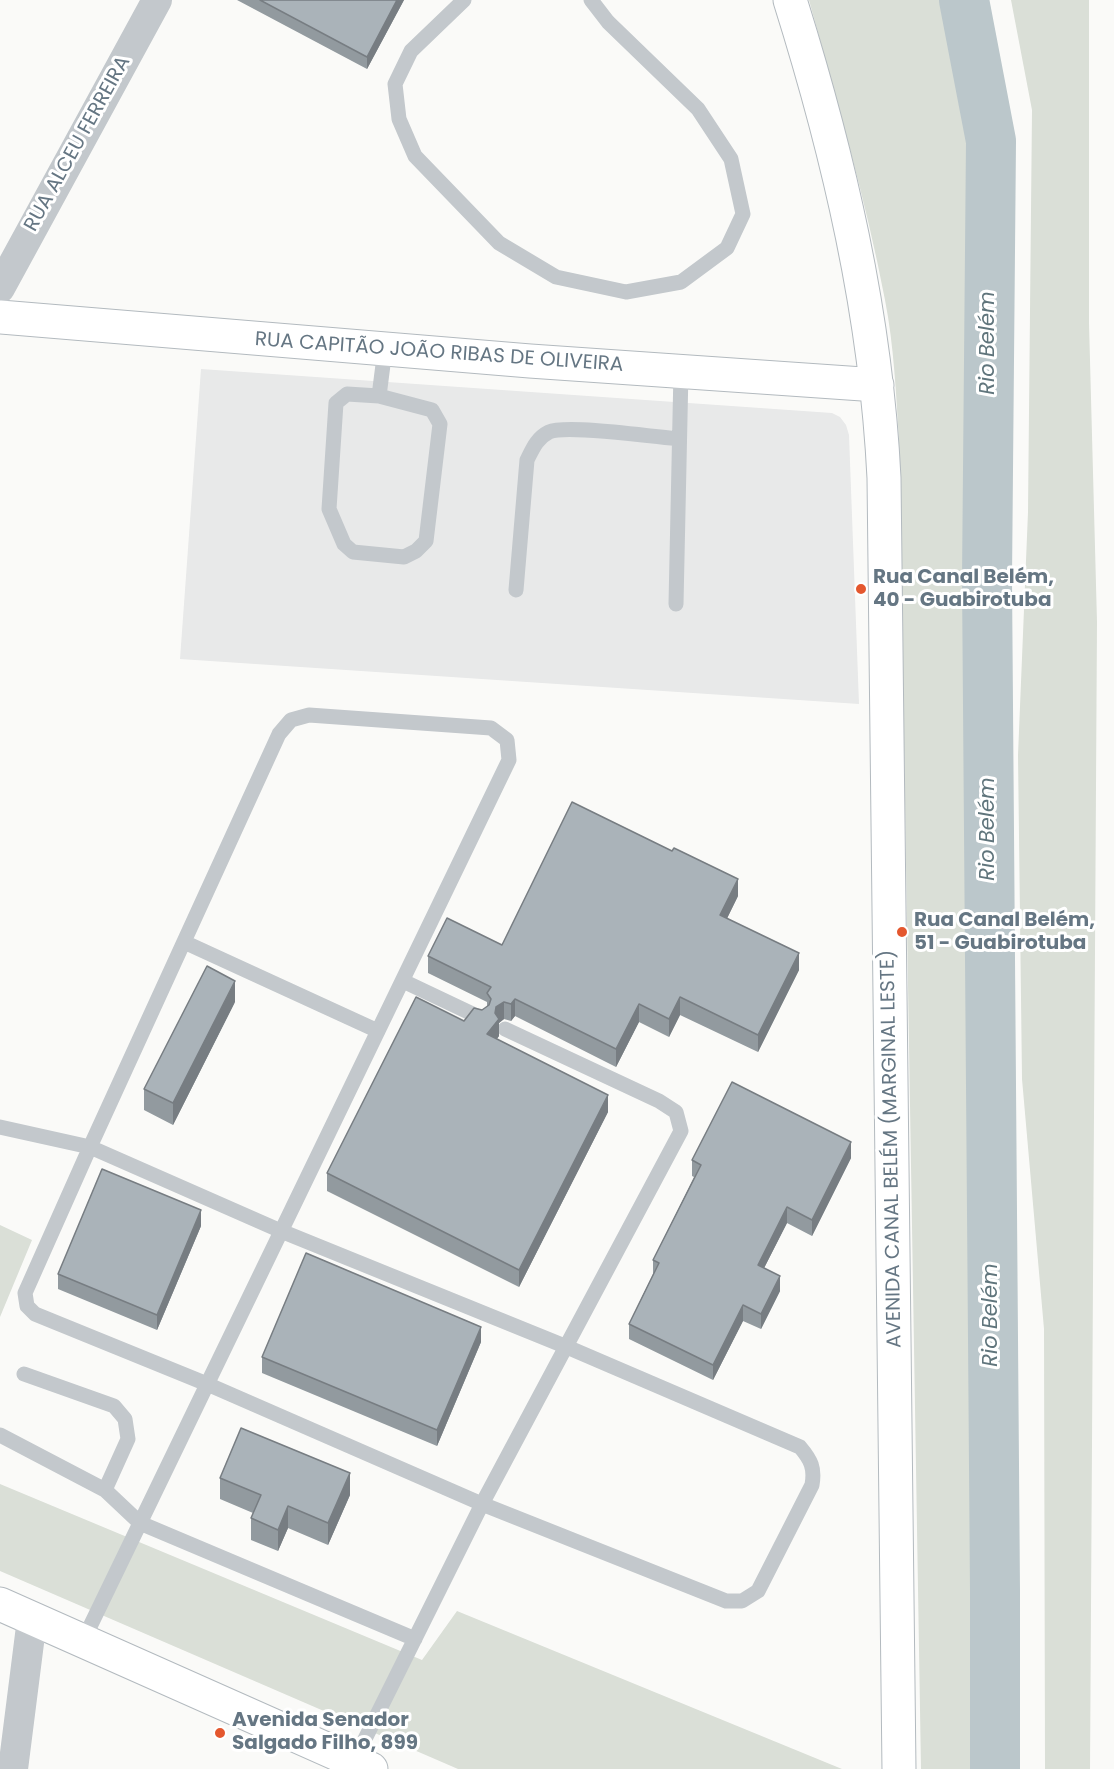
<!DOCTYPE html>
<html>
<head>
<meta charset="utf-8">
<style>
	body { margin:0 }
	canvas { display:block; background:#fafaf8 }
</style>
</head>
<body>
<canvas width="1114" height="1769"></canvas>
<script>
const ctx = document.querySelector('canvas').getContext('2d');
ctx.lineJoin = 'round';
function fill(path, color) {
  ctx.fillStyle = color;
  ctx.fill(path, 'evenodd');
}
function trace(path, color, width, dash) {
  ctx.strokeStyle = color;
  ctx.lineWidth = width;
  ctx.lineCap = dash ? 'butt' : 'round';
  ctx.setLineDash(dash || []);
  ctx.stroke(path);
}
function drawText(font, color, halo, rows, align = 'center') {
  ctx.font = font + ' Poppins,sans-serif';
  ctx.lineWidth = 6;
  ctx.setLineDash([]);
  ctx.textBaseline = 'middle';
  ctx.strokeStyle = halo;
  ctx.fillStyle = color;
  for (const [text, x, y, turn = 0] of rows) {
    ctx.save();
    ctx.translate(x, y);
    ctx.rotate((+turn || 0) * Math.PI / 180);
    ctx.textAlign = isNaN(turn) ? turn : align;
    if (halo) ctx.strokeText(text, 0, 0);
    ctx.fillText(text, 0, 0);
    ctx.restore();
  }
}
const built = new Path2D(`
	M 201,369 L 832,413 L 840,417 L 846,425 L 849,435 L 859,704 L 180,659 Z`);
const green = new Path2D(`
	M 809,0 L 947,0 L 977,140 L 975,500 L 983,1769 L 921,1769 L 899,441 C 896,394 894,346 885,300 C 866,199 836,99 809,0 Z
	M 1011,0 L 1089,0 L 1089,323 L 1097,622 L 1090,1769 L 1045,1769 L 1044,1329 L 1022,1079 L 1018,755 L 1028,512 L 1032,110 Z
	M 0,1225 L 32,1240 L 0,1317 Z
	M 0,1484 L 422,1660 L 457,1611 L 842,1769 L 458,1769 L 0,1571 Z`);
const river = new Path2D(`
	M 964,0 L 991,141 L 987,579 L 995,1591 L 995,1769`);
const lane = new Path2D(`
	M 464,0 L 411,51 L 395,84 L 399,119 L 415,156 L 499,243 L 556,277 L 626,292 L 681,282 L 727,248 L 743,214 L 731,159 L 698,109 L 608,22 L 591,0
	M 379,396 L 347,394 L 336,403 L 329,509 L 344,544 L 353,552 L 404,557 L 416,551 L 426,541 L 440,424 L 432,410 L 379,396 L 385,349
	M 516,590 L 527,460 C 533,448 537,438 549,432 C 566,424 656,437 679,439
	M 676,604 L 681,371
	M 184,942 L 378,1031
	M 403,981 L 481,1018
	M 0,1127 L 90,1147 L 279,734 L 291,720 L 309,715 L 491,728 L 507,740 L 509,760 L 83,1641
	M 90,1147 L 281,1231 L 567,1347 L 800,1447 C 811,1460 815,1468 812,1485 L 758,1591 L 742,1601 L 726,1601 L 482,1504 L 207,1384 L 35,1314 L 27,1306 L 25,1293 Z
	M 24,1374 L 114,1406 L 125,1419 L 128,1439 L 105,1490
	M 0,1435 L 105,1490 L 140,1523 L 415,1639
	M 354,1761 L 482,1504 L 681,1131 L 676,1112 L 659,1101 L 505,1029`);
const street = new Path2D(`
	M 0,288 L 157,0
	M 13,1769 L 32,1619`);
const secondary = new Path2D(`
	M 790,0 C 839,156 876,315 884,478 L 899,1769
	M 0,317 L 530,361 L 877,385
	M 0,1604 L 371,1769`);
const wall = new Path2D(`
	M 237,0 L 404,0 L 367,69 Z
	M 738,896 L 727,918 L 799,970 L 758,1052 L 680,1015 L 669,1037 L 639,1022 L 616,1067 L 515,1016 L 511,1021 L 504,1019 L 499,1023 L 499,1036 L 497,1039 L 608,1112 L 519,1287 L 327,1191 L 327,1173 L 464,1021 L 487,1007 L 487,1002 L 428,973 L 428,956 L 502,945 Z
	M 235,1002 L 173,1125 L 144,1110 L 144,1089 Z
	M 851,1158 L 812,1236 L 787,1223 L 764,1268 L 780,1291 L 761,1329 L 743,1321 L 713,1380 L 629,1339 L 629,1324 L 653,1274 L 653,1260 L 694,1177 L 692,1176 L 692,1160 Z
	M 201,1226 L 157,1330 L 58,1289 L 58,1274 Z
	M 481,1342 L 437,1446 L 262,1373 L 262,1357 Z
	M 220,1478 L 350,1495 L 328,1545 L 288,1528 L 278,1551 L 251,1540 L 251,1518 L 253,1513 L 220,1499 Z`);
const shadedWall = new Path2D(`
	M 397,0 L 404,0 L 367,69 L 367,57 Z
	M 738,879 L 738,896 L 720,933 L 720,915 Z
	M 799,953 L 799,970 L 758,1052 L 758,1035 Z
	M 235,981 L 235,1002 L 173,1125 L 173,1103 Z
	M 680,997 L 680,1015 L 669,1037 L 669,1019 Z
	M 515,999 L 515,1016 L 511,1021 L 511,1004 Z
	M 504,1002 L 504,1019 L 499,1023 L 499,1036 L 487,1051 L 487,1034 L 495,1013 L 496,1007 Z
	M 639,1004 L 639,1022 L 616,1067 L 616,1049 Z
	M 608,1095 L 608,1112 L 519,1287 L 519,1270 Z
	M 851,1142 L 851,1158 L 812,1236 L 812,1220 Z
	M 787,1207 L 787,1223 L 758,1280 L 758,1265 Z
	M 201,1210 L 201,1226 L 157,1330 L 157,1315 Z
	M 780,1276 L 780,1291 L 761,1329 L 761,1314 Z
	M 743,1305 L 743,1321 L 713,1380 L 713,1365 Z
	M 481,1327 L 481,1342 L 437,1446 L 437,1430 Z
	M 350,1473 L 350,1495 L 328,1545 L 328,1523 Z
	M 288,1506 L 288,1528 L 278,1551 L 278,1530 Z`);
const building = new Path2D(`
	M 260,0 L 397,0 L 367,57 Z
	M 572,802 L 672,851 L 674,848 L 738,879 L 720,915 L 799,953 L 758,1035 L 680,997 L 669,1019 L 639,1004 L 616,1049 L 515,999 L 511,1004 L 504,1002 L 496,1007 L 495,1013 L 499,1019 L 487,1034 L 608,1095 L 519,1270 L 327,1173 L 416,997 L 464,1021 L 474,1008 L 482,1010 L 489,1005 L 491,999 L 487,993 L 491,987 L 428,956 L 447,918 L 502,945 Z
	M 207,966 L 235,981 L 173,1103 L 144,1089 Z
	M 732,1082 L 851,1142 L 812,1220 L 787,1207 L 758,1265 L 780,1276 L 761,1314 L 743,1305 L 713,1365 L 629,1324 L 659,1263 L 653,1260 L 701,1165 L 692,1160 Z
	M 102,1169 L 201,1210 L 157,1315 L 58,1274 Z
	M 306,1253 L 481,1327 L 437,1430 L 262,1357 Z
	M 241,1428 L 350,1473 L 328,1523 L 288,1506 L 278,1530 L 251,1518 L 261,1495 L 220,1478 Z`);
const markers = [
	[861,589,6,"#e4572e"],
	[902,932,6,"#e4572e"],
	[220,1733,6,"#e4572e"]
];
const streetNames = [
	["RUA ALCEU FERREIRA",78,144,-61],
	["RUA CAPITÃO JOÃO RIBAS DE OLIVEIRA",439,353,4],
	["AVENIDA CANAL BELÉM (MARGINAL LESTE)",892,1149,-91]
];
const poiNames = [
	["Rua Canal Belém,",873,578],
	["40 - Guabirotuba",873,601],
	["Rua Canal Belém,",914,921],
	["51 - Guabirotuba",914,944],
	["Avenida Senador",232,1721],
	["Salgado Filho, 899",232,1744]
];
const waterNames = [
	["Rio Belém",989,343,-90],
	["Rio Belém",989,829,-90],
	["Rio Belém",992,1315,-90]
];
fill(built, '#e8e9e9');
fill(green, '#dadfd7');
trace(river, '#bbc7cb', 50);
trace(secondary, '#b3babf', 35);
trace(lane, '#c3c8cc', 15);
trace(street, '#c3c8cc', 30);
trace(secondary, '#fff', 33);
fill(wall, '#929a9f');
fill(shadedWall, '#777d82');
fill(building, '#aab3b9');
trace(building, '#777d82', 1.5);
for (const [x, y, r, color] of markers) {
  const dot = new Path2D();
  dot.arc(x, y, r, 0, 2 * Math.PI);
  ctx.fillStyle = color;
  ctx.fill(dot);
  trace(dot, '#fff', 2);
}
drawText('20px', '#657683', '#fff', streetNames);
drawText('bold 20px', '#657683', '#fff', poiNames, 'left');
drawText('italic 21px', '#60757c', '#fff', waterNames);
</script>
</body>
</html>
